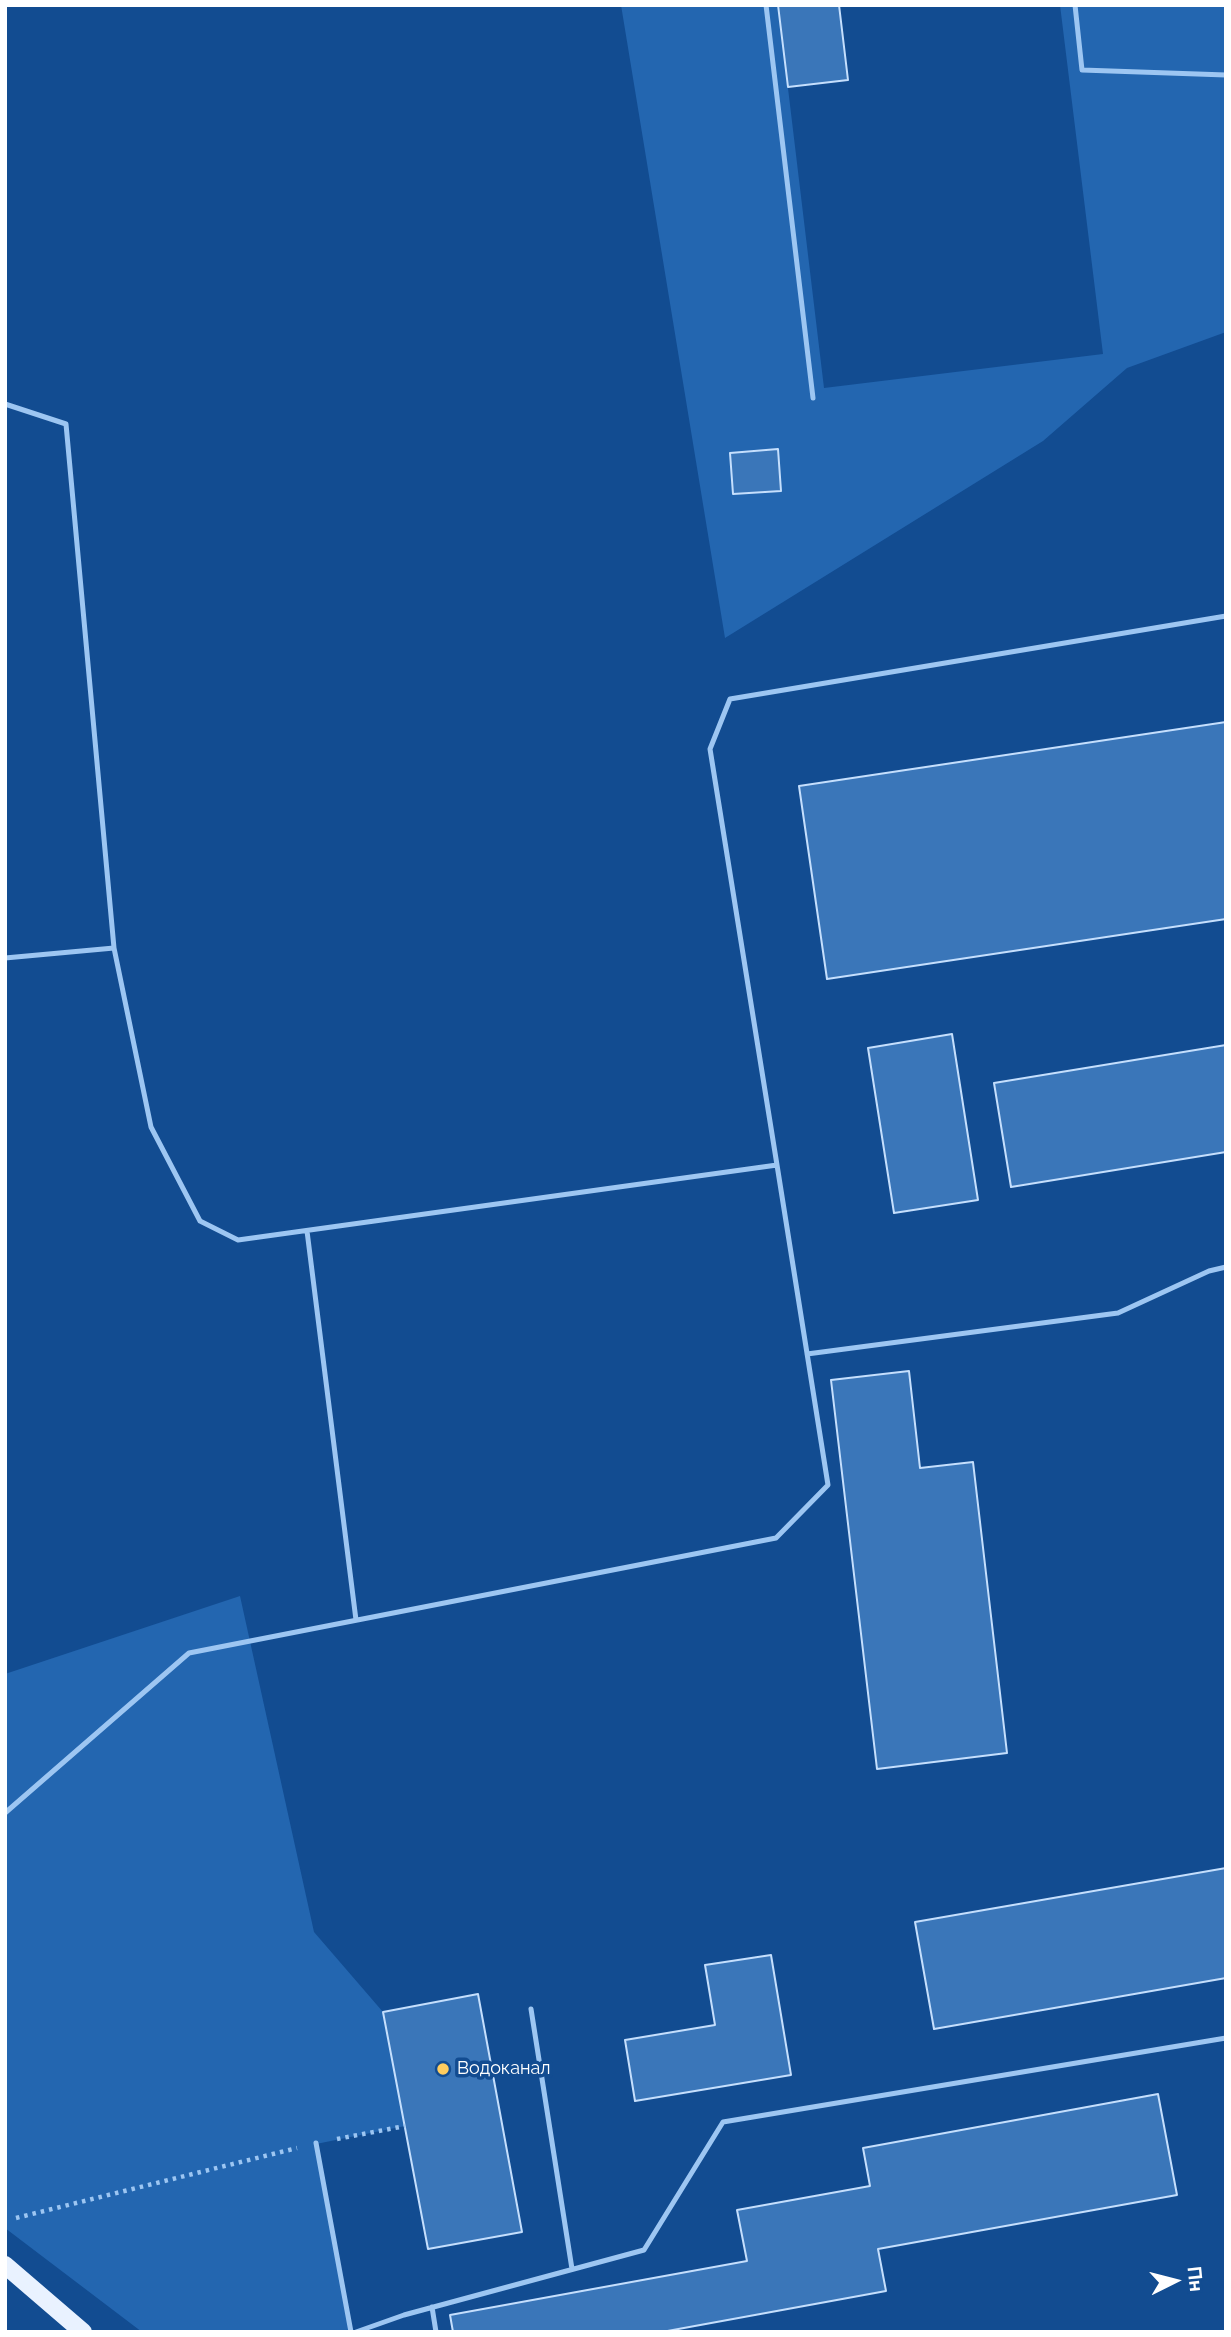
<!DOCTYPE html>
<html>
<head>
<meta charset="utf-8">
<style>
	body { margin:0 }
	#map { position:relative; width:1231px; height:2337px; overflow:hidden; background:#124c91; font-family:Raleway,sans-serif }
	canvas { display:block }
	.frame { position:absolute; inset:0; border:7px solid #fff; pointer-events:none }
	.north { position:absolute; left:1140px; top:2246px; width:70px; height:70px; -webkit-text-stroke:5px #124c91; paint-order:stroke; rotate:84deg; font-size:19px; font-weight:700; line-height:28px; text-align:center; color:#fff }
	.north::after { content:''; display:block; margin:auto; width:24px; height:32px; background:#fff; clip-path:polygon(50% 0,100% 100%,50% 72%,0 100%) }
</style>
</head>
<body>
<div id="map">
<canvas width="1231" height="2337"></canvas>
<div class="frame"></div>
<div class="north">Пн</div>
</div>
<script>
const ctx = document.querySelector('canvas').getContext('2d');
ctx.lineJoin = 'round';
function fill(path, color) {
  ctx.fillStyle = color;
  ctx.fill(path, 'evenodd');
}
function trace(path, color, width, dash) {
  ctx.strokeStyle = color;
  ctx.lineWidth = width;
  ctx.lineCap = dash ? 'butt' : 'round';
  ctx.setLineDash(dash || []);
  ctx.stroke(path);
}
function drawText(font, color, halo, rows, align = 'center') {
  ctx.font = font + ' Raleway,sans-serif';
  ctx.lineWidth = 7;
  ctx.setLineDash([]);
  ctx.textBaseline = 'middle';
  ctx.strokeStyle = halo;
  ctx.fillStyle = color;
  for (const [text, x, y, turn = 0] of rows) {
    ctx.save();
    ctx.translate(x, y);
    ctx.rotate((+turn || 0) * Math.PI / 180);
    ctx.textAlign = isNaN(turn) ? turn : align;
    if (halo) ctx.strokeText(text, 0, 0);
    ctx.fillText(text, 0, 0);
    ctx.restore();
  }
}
const green = new Path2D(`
	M 621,5 L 778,5 L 824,388 L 1103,354 L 1060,5 L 1226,5 L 1226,332 L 1127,368 L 1043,441 L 725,638 Z
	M 240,1596 L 314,1932 L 383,2012 L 405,2126 L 316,2144 L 351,2332 L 142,2332 L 5,2228 L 5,1674 Z`);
const building = new Path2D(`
	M 778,5 L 839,5 L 848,80 L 788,87 Z
	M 778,449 L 781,491 L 733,494 L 730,453 Z
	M 1226,722 L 1226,919 L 827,979 L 799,786 Z
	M 952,1034 L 978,1200 L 894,1213 L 868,1048 Z
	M 1226,1045 L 1226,1152 L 1011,1187 L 994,1083 Z
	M 909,1371 L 920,1468 L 973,1462 L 1007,1753 L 877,1769 L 831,1380 Z
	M 1226,1868 L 1226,1978 L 934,2029 L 915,1922 Z
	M 771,1955 L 791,2075 L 635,2101 L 625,2040 L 715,2025 L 705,1965 Z
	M 478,1994 L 522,2232 L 428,2249 L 383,2012 Z
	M 1158,2094 L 1177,2195 L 878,2249 L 886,2291 L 662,2332 L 453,2332 L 450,2315 L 747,2261 L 737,2210 L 870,2186 L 863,2148 Z`);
const path = new Path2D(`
	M 337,2139 L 405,2126
	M 16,2218 L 297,2148`);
const lane = new Path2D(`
	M 766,5 L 813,398
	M 1075,5 L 1082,70 L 1226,75
	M 5,404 L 66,424 L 114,948 L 151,1127 L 200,1221 L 238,1240 L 777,1165 L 828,1485 L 776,1538 L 189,1653 L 5,1813
	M 5,958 L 114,948
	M 777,1165 L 710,749 L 730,699 L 1226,616
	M 307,1231 L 356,1620
	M 807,1354 L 1118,1313 L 1209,1271 L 1226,1267
	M 531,2009 L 572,2269
	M 316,2143 L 351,2332
	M 432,2307 L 436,2332
	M 356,2332 L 404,2315 L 644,2250 L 723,2122 L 1226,2038`);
const primary = new Path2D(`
	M 5,2265 L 83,2332`);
const markers = [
	[443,2069,7,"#ffcd5f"]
];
const poiNames = [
	["Водоканал",457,2069]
];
fill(green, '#2366b0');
fill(building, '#3a76b9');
trace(building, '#c5dffd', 2);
trace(path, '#9dc6f2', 4.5, [3.5, 5]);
trace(lane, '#9dc6f2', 5);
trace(primary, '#e9f2ff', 18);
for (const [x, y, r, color] of markers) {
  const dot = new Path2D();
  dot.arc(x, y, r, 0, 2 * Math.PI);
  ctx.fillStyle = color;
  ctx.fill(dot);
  trace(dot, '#124c91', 2.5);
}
drawText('18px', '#fff', '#124c91', poiNames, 'left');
</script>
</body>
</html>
